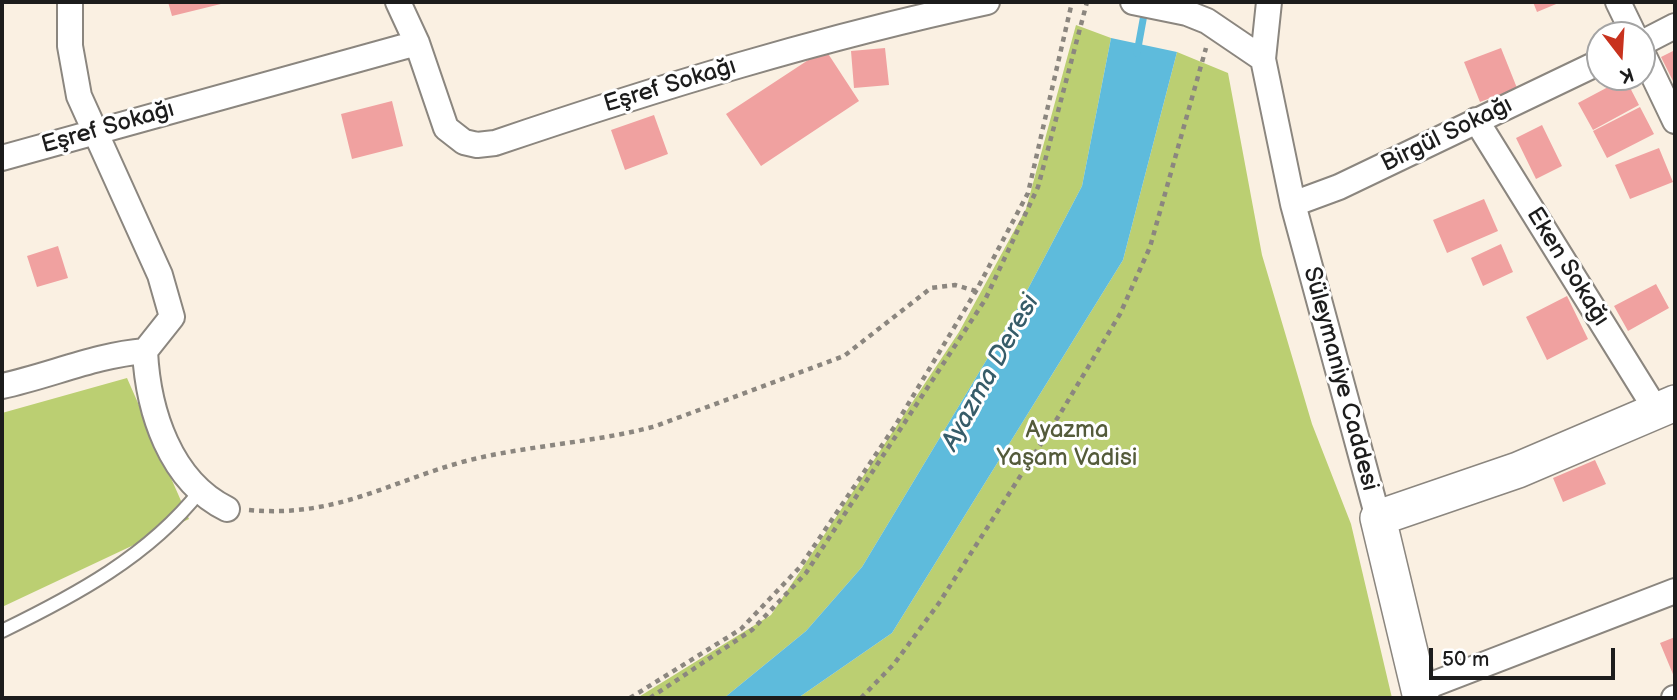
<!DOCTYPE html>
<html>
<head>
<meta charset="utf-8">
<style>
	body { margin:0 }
	#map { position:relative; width:1677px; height:700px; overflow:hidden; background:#faf0e2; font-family:"Balsamiq Sans",sans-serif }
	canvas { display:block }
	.frame { position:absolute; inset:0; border:4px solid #1c1c1c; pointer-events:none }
	.north { position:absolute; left:1586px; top:21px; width:70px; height:70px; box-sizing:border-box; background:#fff; border:2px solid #a4a4a4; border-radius:50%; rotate:163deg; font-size:19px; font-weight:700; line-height:28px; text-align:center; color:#1c1c1c }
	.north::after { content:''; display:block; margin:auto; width:24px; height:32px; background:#c8321e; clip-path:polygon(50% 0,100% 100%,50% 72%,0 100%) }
	.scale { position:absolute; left:1429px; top:648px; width:186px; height:32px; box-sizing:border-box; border:4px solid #1c1c1c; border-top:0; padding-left:9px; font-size:21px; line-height:24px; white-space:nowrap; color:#1c1c1c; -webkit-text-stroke:5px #fff; paint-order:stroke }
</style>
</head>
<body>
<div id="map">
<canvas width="1677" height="700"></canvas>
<div class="frame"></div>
<div class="north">K</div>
<div class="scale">50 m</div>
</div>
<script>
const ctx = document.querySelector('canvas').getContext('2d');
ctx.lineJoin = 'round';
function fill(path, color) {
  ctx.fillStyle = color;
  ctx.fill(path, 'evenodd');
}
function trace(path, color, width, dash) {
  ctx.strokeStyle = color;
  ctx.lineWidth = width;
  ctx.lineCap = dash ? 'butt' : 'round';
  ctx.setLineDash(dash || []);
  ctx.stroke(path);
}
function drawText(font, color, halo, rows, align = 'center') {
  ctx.font = font + ' "Balsamiq Sans",sans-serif';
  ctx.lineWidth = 6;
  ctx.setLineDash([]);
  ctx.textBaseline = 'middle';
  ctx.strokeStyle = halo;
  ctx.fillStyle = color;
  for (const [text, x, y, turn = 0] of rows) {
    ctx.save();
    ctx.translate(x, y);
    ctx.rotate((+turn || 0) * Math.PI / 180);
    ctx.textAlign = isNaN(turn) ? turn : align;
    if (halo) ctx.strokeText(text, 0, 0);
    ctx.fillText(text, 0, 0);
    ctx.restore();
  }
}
const green = new Path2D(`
	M 1076,25 L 1111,38 L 1082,186 L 1019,306 L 862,567 L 806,631 L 724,698 L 637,698 L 771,615 L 959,332 L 1026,209 Z
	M 1177,52 L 1228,73 L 1262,255 L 1312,424 L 1351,524 L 1392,698 L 798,698 L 892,633 L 1123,260 Z
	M 127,378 L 189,519 L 2,607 L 2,413 Z`);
const water = new Path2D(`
	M 1111,38 L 1177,52 L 1123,260 L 892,633 L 798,698 L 724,698 L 806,631 L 862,567 L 1019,306 L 1082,186 Z`);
const stream = new Path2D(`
	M 1137,53 L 1145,9`);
const building = new Path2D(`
	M 168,2 L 225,2 L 225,3 L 172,16 Z
	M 1533,2 L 1561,2 L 1537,12 Z
	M 885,48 L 889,85 L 854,88 L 851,51 Z
	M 1501,48 L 1517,88 L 1480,102 L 1464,62 Z
	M 825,49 L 859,101 L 761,166 L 726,114 Z
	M 1675,50 L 1675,85 L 1661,57 Z
	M 1625,78 L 1639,105 L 1593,130 L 1578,103 Z
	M 392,101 L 403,146 L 352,159 L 341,114 Z
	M 1640,107 L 1654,134 L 1607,158 L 1593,131 Z
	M 654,115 L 668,154 L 625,170 L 611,130 Z
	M 1542,125 L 1562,166 L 1536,179 L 1516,138 Z
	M 1659,148 L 1673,182 L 1630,199 L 1615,165 Z
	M 1484,199 L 1498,231 L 1447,253 L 1433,220 Z
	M 1501,244 L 1513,272 L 1483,286 L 1471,258 Z
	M 58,246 L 68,278 L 37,287 L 27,256 Z
	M 1656,284 L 1669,308 L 1628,331 L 1614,306 Z
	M 1567,296 L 1588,339 L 1547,360 L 1526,317 Z
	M 1595,460 L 1606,484 L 1563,502 L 1553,478 Z
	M 1675,637 L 1675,679 L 1660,643 Z`);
const path = new Path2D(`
	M 249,510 C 336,518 388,482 466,461 C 528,445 594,443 656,426 L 844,356 L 931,288 L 955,285 L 976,291
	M 630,698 L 741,629 L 800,567 L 895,426 L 976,291 L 1028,193 L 1072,2
	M 650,698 L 752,630 L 806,573 L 985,300 L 1038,187 L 1087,2
	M 861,698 L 894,664 L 939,603 L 1060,414 L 1120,314 L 1150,247 L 1206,48`);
const lane = new Path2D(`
	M 2,631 C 74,596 149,556 200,491`);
const street = new Path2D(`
	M 398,2 L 417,43 L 446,128 L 464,142 L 477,145 L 495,143 C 657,88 820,38 987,2
	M 1133,2 L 1187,13 L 1207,21 L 1263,59
	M 1269,2 L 1263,59 L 1293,204 L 1378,518
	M 1618,2 L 1634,35
	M 1642,43 L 1675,26
	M 1642,52 L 1675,121
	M 1476,120 L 1658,413
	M 2,158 L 417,43
	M 1293,204 L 1339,187 L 1600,62
	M 145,351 C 148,411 170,481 227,509
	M 2,386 C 49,376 96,355 145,351 L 172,317 L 160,275 L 79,96 L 70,46 L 70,2
	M 1418,690 L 1675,591
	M 1674,698 L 1675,698`);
const secondary = new Path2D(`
	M 1421,698 L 1378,518 L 1518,470 L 1675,403`);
const streetNames = [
	["Eşref Sokağı",670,86,-17],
	["Eşref Sokağı",108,128,-16],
	["Birgül Sokağı",1447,135,-26],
	["Eken Sokağı",1567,267,58],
	["Süleymaniye Caddesi",1340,379,75]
];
const parkNames = [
	["Ayazma",1067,431],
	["Yaşam Vadisi",1067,459]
];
const waterNames = [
	["Ayazma Deresi",991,373,-61]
];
fill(green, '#bbcf72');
fill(water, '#5ebbdc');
trace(stream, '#5ebbdc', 7);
fill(building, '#f0a1a0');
trace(lane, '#8b867f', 16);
trace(street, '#8b867f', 28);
trace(secondary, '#8b867f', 38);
trace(path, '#8b867f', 4.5, [5, 5]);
trace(lane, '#fff', 12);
trace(street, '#fff', 24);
trace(secondary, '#fff', 35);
drawText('24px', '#1c1c1c', '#fff', streetNames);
drawText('24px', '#545b3a', '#fff', parkNames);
drawText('italic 26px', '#365c69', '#fff', waterNames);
</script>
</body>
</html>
